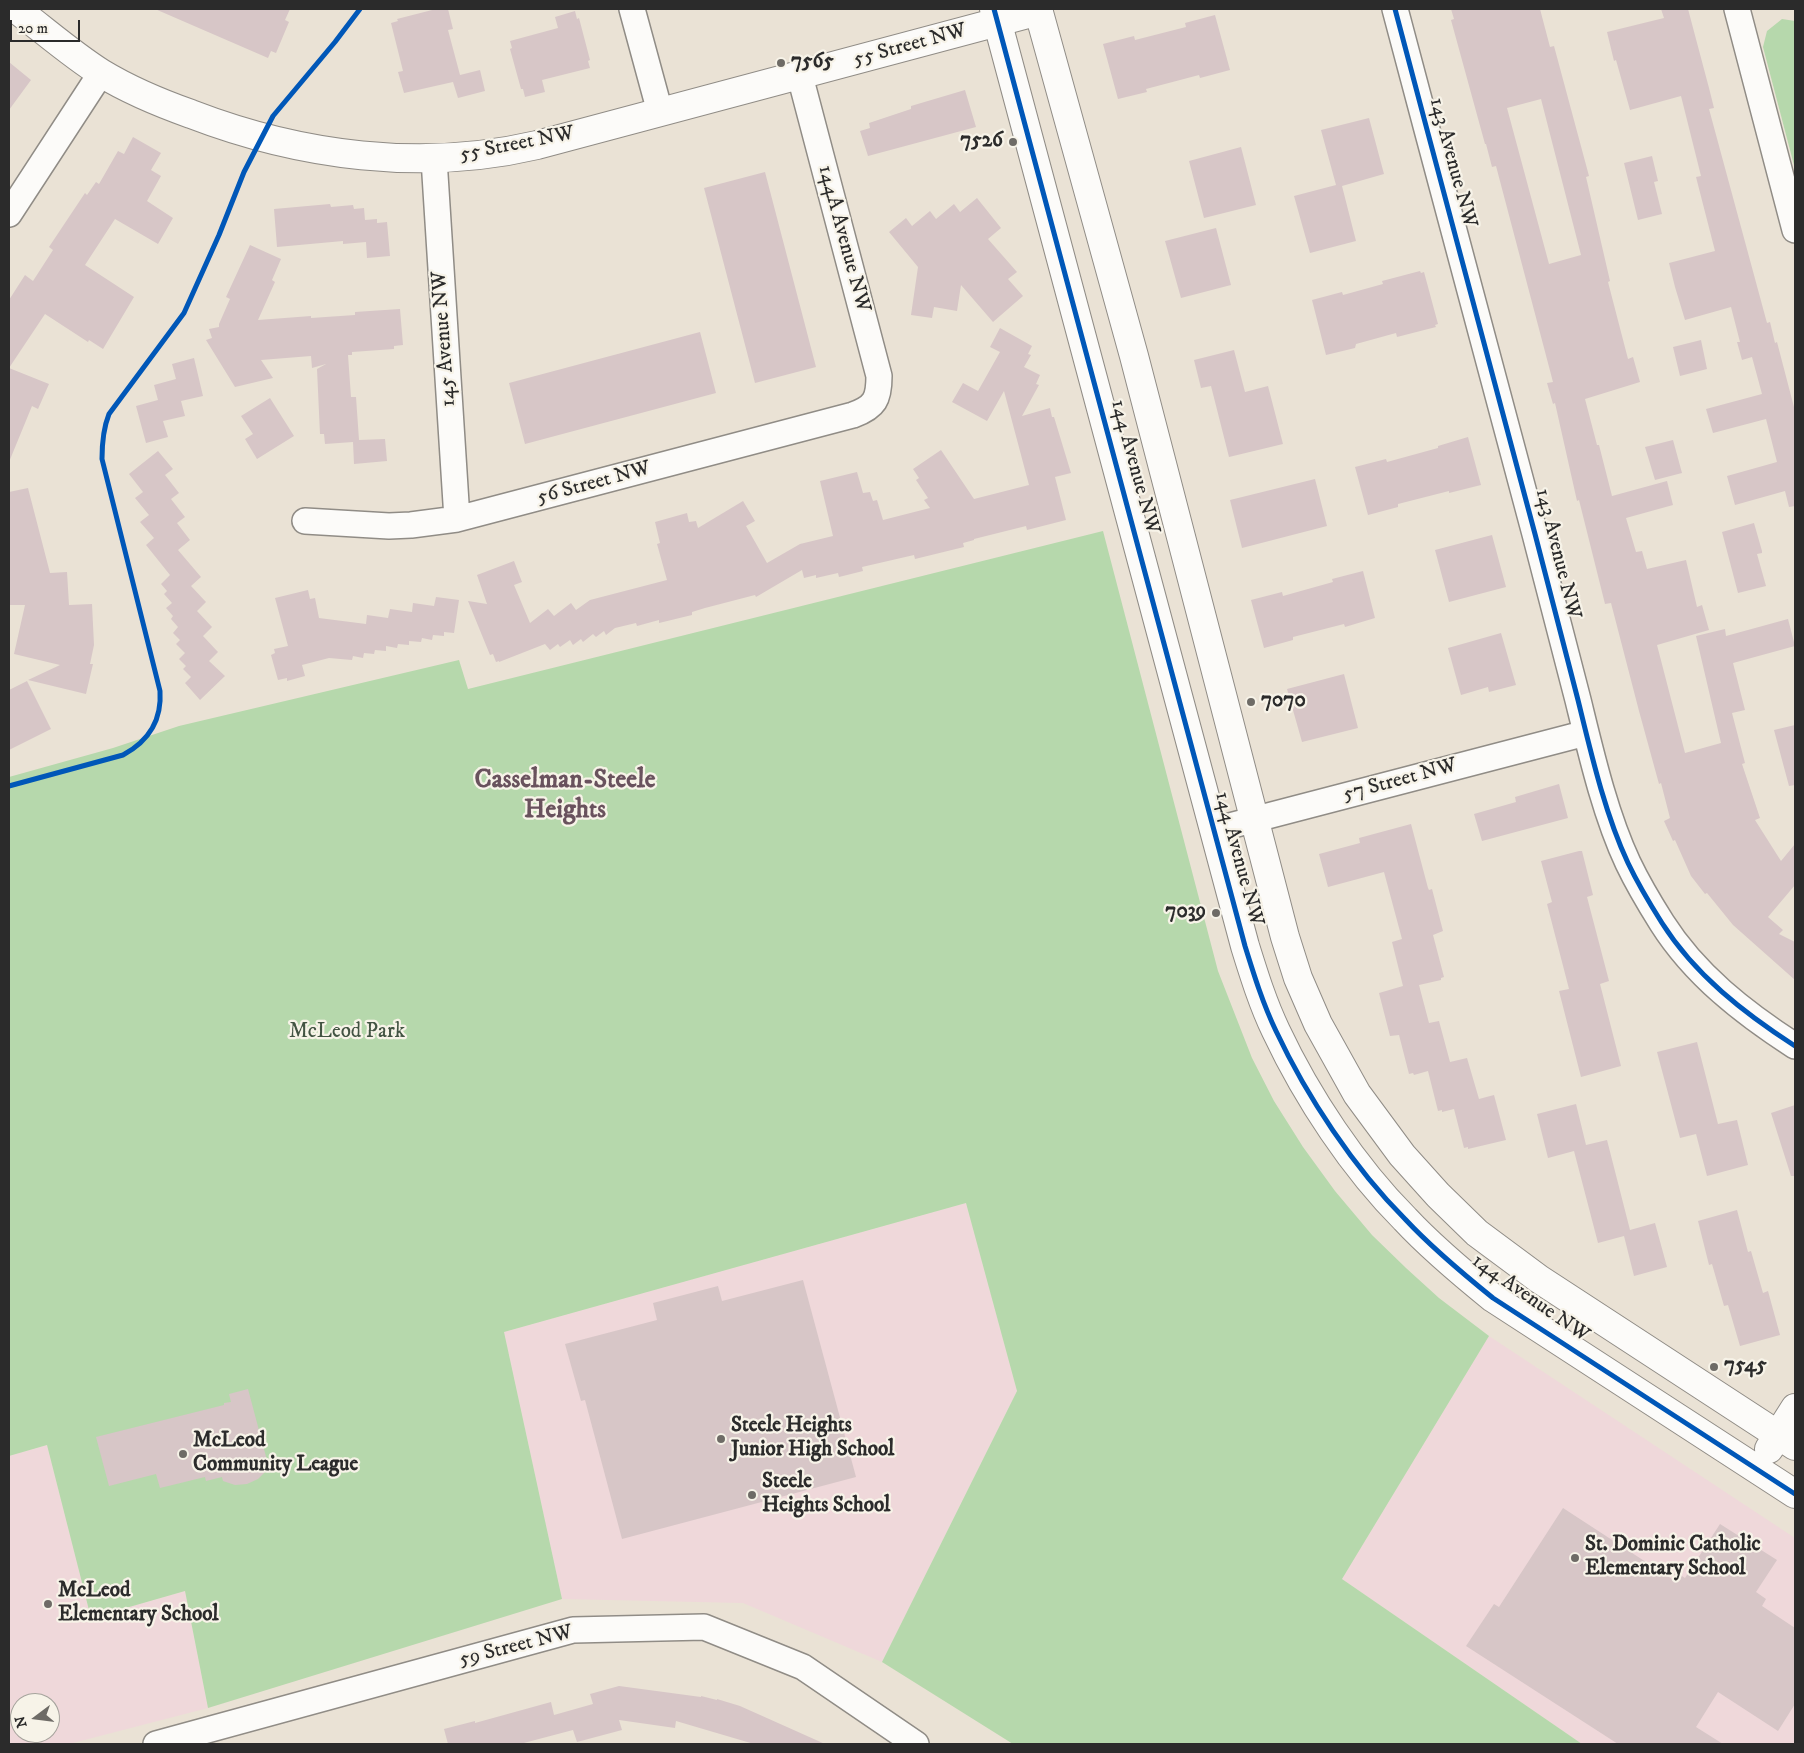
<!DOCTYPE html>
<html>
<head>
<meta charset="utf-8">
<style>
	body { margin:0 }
	#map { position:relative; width:1804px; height:1753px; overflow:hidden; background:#eae2d5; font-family:"IM FELL DW Pica",serif }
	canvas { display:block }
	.frame { position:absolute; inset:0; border:10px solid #2b2b2b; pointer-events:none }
	.north { position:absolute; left:10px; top:1693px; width:50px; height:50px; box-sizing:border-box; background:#f7f3e8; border:1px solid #a5a39c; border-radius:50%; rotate:255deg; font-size:14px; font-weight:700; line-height:20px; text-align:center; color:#2b2b2b }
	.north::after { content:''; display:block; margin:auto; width:18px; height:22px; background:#6e6b66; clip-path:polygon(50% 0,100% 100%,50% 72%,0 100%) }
	.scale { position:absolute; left:10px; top:20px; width:70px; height:22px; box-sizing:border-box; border:2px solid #2b2b2b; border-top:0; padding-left:6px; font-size:15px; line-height:18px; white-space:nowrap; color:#2b2b2b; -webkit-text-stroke:4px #f7f3e8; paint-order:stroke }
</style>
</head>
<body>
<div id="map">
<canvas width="1804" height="1753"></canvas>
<div class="frame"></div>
<div class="north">N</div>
<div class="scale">20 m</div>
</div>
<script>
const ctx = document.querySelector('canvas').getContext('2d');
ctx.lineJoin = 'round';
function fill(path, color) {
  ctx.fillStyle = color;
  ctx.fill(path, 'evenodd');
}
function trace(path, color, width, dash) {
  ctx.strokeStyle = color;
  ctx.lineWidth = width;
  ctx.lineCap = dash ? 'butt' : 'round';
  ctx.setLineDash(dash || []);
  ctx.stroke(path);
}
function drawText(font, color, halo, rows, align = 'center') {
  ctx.font = font + ' "IM FELL DW Pica",serif';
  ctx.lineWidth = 4.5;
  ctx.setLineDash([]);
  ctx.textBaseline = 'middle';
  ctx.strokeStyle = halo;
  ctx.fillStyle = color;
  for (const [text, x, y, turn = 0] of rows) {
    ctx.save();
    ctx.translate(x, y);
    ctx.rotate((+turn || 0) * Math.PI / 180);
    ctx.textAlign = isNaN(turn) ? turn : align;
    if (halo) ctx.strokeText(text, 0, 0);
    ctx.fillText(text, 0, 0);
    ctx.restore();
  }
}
const built = new Path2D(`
	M 966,1203 L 1017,1391 L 882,1662 L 743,1603 L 562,1599 L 504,1332 Z
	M 1489,1336 L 1795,1538 L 1795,1744 L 1582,1744 L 1342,1579 Z
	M 47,1445 L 91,1618 L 185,1591 L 208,1708 L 69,1744 L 9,1744 L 9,1456 ZM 20,1703 L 50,1703 L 50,1733 L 20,1733 Z`);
const green = new Path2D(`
	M 1782,19 L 1795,21 L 1795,169 L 1763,47 L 1767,31 Z
	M 1103,531 L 1218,971 L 1252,1058 L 1274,1101 L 1303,1147 L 1335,1191 L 1372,1235 L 1406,1268 L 1439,1298 L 1489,1336 L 1342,1579 L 1582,1744 L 1013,1744 L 882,1662 L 1017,1391 L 966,1203 L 504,1332 L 562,1599 L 208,1708 L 185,1591 L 91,1618 L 47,1445 L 9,1456 L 9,777 L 113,748 L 179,726 L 459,660 L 468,689 Z`);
const building = new Path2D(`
	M 155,9 L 290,9 L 285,20 L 289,22 L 276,53 L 271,51 L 268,58 Z
	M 436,9 L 448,9 L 453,29 L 448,30 L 460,75 L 480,70 L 485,91 L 458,98 L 453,82 L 404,93 L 398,72 L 403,71 L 391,23 L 398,21 L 397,19 Z
	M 1451,9 L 1540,9 L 1550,47 L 1554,46 L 1589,176 L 1586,177 L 1610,281 L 1608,282 L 1628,359 L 1633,357 L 1640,382 L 1585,399 L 1597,445 L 1599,445 L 1612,496 L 1667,481 L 1673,505 L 1626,518 L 1636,552 L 1642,551 L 1647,569 L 1686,560 L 1697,607 L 1702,605 L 1709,630 L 1657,645 L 1685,753 L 1721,743 L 1696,636 L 1725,629 L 1726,636 L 1788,619 L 1795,646 L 1733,663 L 1745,710 L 1732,713 L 1745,763 L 1742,764 L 1760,818 L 1755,820 L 1781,861 L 1795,844 L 1795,885 L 1768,917 L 1783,930 L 1779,934 L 1795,942 L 1795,980 L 1733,925 L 1707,893 L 1705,894 L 1691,876 L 1675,840 L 1673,841 L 1664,821 L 1670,818 L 1661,783 L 1659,784 L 1639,711 L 1611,603 L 1605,604 L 1579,500 L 1577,501 L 1555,403 L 1553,404 L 1547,383 L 1553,382 L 1496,166 L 1492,167 L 1486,144 L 1485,144 L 1451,20 L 1454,19 ZM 1541,99 L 1581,255 L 1549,264 L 1507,108 Z
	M 1661,9 L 1688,9 L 1709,88 L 1714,108 L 1709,109 L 1767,323 L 1770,322 L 1775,343 L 1777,342 L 1795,411 L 1795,506 L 1789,507 L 1785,491 L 1735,505 L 1727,476 L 1777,462 L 1766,419 L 1713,433 L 1706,409 L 1762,394 L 1752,357 L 1742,360 L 1737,342 L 1740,342 L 1731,307 L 1685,320 L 1675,287 L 1669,263 L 1715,251 L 1696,177 L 1701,176 L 1681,96 L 1630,110 L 1616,60 L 1614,61 L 1607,32 L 1664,18 Z
	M 575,11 L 577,19 L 579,18 L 590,60 L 588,61 L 590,68 L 542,80 L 545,92 L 525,97 L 523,89 L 521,89 L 510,49 L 512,48 L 510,41 L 558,28 L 555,17 Z
	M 1215,15 L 1230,70 L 1200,78 L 1199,75 L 1146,89 L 1147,92 L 1118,99 L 1103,44 L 1134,36 L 1135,40 L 1186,27 L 1185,23 Z
	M 9,62 L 31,80 L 9,110 Z
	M 965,90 L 976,127 L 868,156 L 860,131 L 870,128 L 869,123 L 911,109 L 911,106 Z
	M 1369,118 L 1384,174 L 1342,186 L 1356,241 L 1310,253 L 1294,196 L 1336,185 L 1321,130 Z
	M 133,137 L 161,153 L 151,170 L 161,176 L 147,201 L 173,218 L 158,244 L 115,219 L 85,265 L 134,297 L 103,349 L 89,340 L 88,342 L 45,314 L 9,368 L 49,384 L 38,409 L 32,406 L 9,462 L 9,300 L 25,275 L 33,281 L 53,250 L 49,247 L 85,193 L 87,195 L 96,182 L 99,184 L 118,151 L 124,154 Z
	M 1241,147 L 1256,205 L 1204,218 L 1189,161 Z
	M 1652,156 L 1658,181 L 1654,182 L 1662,214 L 1638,220 L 1624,163 Z
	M 765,172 L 816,367 L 755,383 L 704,188 Z
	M 977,198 L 1001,228 L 988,239 L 1017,272 L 1008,279 L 1023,296 L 993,322 L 961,285 L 957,311 L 934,307 L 932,318 L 911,315 L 918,267 L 889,232 L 906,218 L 912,226 L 930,211 L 936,219 L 954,204 L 960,212 Z
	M 330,204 L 331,207 L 353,205 L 354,209 L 364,208 L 365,220 L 377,219 L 377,223 L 387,222 L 390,256 L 367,258 L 366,242 L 343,244 L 343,241 L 277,247 L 274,209 Z
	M 1216,228 L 1231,285 L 1181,298 L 1165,241 Z
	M 250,245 L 281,259 L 272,280 L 275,282 L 258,320 L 311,316 L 311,318 L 355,315 L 355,312 L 400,309 L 403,345 L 394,346 L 394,349 L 352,352 L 352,355 L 348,355 L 351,397 L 356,397 L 359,440 L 385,439 L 387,461 L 354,464 L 353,442 L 325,444 L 324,434 L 320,434 L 317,369 L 326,364 L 312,368 L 311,356 L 261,360 L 273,378 L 235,387 L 206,340 L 212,338 L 209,329 L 219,327 L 219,324 L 230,299 L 226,297 Z
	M 1420,271 L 1421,273 L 1424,272 L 1438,324 L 1435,325 L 1436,327 L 1397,337 L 1396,333 L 1356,344 L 1355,348 L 1326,355 L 1312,300 L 1342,292 L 1343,295 L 1383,284 L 1382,281 Z
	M 1000,328 L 1032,346 L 1028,354 L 1031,355 L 1024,367 L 1040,375 L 1036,384 L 1039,385 L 1022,416 L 1050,408 L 1052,417 L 1054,417 L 1071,473 L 1055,477 L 1066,520 L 1027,530 L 1026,526 L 974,539 L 974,540 L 963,543 L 964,547 L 915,559 L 914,555 L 862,567 L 863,571 L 839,577 L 838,573 L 816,578 L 816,575 L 804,578 L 802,570 L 756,597 L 755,595 L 705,608 L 692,612 L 692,615 L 659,623 L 659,620 L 637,626 L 636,623 L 615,628 L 606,635 L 604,631 L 596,637 L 593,634 L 583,642 L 581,639 L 573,645 L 570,640 L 560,647 L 558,644 L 550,650 L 545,644 L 499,662 L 499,661 L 496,662 L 493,654 L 490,655 L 468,601 L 487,604 L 477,575 L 514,561 L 522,582 L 514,585 L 530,623 L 548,609 L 554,616 L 571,603 L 576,610 L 590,600 L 667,580 L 657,544 L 660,543 L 655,522 L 687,513 L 689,522 L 696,521 L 698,528 L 743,501 L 755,521 L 746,526 L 767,563 L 800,544 L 833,536 L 820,481 L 857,472 L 863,493 L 870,492 L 873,501 L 877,500 L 883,520 L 930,508 L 924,500 L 928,498 L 916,480 L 919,478 L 913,469 L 941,450 L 974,499 L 1029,485 L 1004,391 L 987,421 L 952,402 L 963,383 L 978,391 L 1000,352 L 990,347 Z
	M 700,332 L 716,393 L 525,444 L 509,383 Z
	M 1701,340 L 1707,369 L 1680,376 L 1673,347 Z
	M 1234,350 L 1245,392 L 1268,386 L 1283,444 L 1229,457 L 1211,386 L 1201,388 L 1194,360 Z
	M 194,358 L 203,396 L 181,401 L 185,416 L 163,421 L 168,437 L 146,443 L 136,406 L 158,400 L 154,385 L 176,379 L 172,364 Z
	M 270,398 L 294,436 L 257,459 L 245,439 L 253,434 L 241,416 Z
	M 1468,437 L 1481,485 L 1449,493 L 1449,491 L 1398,504 L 1398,507 L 1368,515 L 1355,467 L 1386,459 L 1387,462 L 1438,448 L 1438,446 Z
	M 1673,440 L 1682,473 L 1655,480 L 1645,447 Z
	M 158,451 L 173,469 L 165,475 L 179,493 L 171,499 L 185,517 L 177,523 L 190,540 L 178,550 L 201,577 L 191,586 L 206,602 L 197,611 L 212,627 L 203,636 L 218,652 L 209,661 L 225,676 L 200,700 L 185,683 L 191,677 L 183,669 L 186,666 L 179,659 L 185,653 L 176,644 L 180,640 L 173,633 L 178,627 L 171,619 L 173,616 L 166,608 L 172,603 L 164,594 L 167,591 L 161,584 L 170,575 L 146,545 L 154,538 L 140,522 L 149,515 L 135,498 L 143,492 L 129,474 Z
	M 1315,479 L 1327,526 L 1242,548 L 1230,500 Z
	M 28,488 L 50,573 L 67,572 L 69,605 L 92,604 L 94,645 L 90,664 L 93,664 L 86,694 L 28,680 L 60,665 L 14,654 L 25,605 L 9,605 L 9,492 Z
	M 1754,523 L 1762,551 L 1762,553 L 1757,554 L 1766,586 L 1738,593 L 1722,532 Z
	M 1492,535 L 1506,587 L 1449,602 L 1435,550 Z
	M 1363,571 L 1375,618 L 1345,627 L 1344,624 L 1293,637 L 1293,640 L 1264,648 L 1251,600 L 1282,592 L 1283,596 L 1333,582 L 1332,579 Z
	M 308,590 L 310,599 L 315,598 L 319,618 L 366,624 L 367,615 L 388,618 L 390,609 L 412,612 L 413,603 L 434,606 L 436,597 L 459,600 L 454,633 L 444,632 L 444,636 L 433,635 L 432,640 L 422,638 L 421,642 L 409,641 L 409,645 L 398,644 L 397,648 L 386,646 L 386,651 L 375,650 L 374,654 L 364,653 L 363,658 L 353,656 L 352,660 L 329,658 L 302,665 L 305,676 L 287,681 L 287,678 L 278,680 L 271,655 L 275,653 L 274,649 L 288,646 L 275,598 Z
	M 1501,633 L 1516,685 L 1489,692 L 1488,687 L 1461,695 L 1448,648 Z
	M 1344,674 L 1358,728 L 1302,742 L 1287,689 Z
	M 27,681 L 51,729 L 9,750 L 9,690 Z
	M 1795,725 L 1795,785 L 1789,786 L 1774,730 Z
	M 1559,784 L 1568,818 L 1482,841 L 1474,814 L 1516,802 L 1515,797 Z
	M 1411,824 L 1428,888 L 1429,890 L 1432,889 L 1443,931 L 1433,935 L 1444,977 L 1441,978 L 1441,980 L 1419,985 L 1429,1023 L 1439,1021 L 1450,1062 L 1467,1058 L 1479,1099 L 1494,1095 L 1506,1140 L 1468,1149 L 1468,1147 L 1464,1148 L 1454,1109 L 1442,1112 L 1442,1110 L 1438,1111 L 1428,1071 L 1414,1075 L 1413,1073 L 1409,1074 L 1399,1035 L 1390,1036 L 1379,993 L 1403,986 L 1392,942 L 1402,939 L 1384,872 L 1328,887 L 1319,854 L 1360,843 L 1359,838 Z
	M 1579,851 L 1582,851 L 1593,895 L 1587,897 L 1609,981 L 1600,984 L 1621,1066 L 1581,1077 L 1559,991 L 1569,989 L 1547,904 L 1552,902 L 1541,861 Z
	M 1697,1042 L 1718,1124 L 1737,1120 L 1748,1165 L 1707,1176 L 1696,1134 L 1680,1138 L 1657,1052 Z
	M 1576,1104 L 1586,1145 L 1607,1140 L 1630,1230 L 1655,1223 L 1667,1267 L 1634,1276 L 1624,1236 L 1598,1243 L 1574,1151 L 1548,1158 L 1537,1114 Z
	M 1795,1105 L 1795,1176 L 1791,1176 L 1771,1113 Z
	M 1737,1210 L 1748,1252 L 1751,1251 L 1763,1293 L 1768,1291 L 1780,1335 L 1740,1346 L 1728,1305 L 1724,1306 L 1712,1264 L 1709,1265 L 1698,1221 Z
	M 803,1280 L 856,1477 L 622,1539 L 585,1400 L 581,1401 L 565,1344 L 657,1320 L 653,1303 L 718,1286 L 722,1301 Z
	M 248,1389 L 269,1468 L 258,1479 L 247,1484 L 235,1485 L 223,1481 L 222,1477 L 206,1481 L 205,1477 L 160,1488 L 156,1474 L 109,1486 L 96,1437 L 224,1405 L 224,1403 L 231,1402 L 229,1394 Z
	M 1563,1508 L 1672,1579 L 1676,1572 L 1685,1578 L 1720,1524 L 1777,1560 L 1756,1592 L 1766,1599 L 1762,1606 L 1795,1628 L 1795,1704 L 1778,1731 L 1718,1692 L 1696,1727 L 1723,1744 L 1618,1744 L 1466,1646 L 1494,1604 L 1499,1607 Z
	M 619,1686 L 701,1697 L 701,1696 L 717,1700 L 717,1699 L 740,1706 L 825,1744 L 754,1744 L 676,1721 L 675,1728 L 619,1720 L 622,1730 L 577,1742 L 573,1730 L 520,1744 L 448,1744 L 444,1729 L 475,1721 L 475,1723 L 551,1702 L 554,1715 L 593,1704 L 590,1694 Z`);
const minor = new Path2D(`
	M 632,9 L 660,112
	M 1395,9 C 1441,184 1489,358 1535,534 C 1549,589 1563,644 1578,700 C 1591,753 1605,814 1628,863 C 1638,884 1650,904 1662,923 C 1695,975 1744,1013 1795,1046
	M 1737,9 L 1795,230
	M 434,159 L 457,519
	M 9,214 L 101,73
	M 305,521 L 389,526 L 411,525 L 457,519 L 853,415 C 875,407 879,399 879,376 L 800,76
	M 1214,830 L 1586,733
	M 156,1744 L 573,1630 L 704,1627 L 803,1667 L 916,1744`);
const tertiary = new Path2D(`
	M 16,9 C 44,30 71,54 101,73 C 129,90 160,103 191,114 C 300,156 422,172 537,145 L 1039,11
	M 994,9 L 1245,946 C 1254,975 1263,1004 1276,1031 C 1307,1097 1354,1168 1405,1219 C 1432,1248 1462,1273 1493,1298 L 1795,1494
	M 1038,9 L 1134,356 L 1285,937 L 1298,978 L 1318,1024 L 1357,1094 L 1402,1155 L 1438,1195 L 1477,1233 L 1539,1279 L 1795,1446
	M 1769,1449 L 1795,1408`);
const cycleway = new Path2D(`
	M 994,9 L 1245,946 C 1254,975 1263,1004 1276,1031 C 1307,1097 1354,1168 1405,1219 C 1432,1248 1462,1273 1493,1298 L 1795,1494
	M 1395,9 C 1441,184 1489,358 1535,534 C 1549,589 1563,644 1578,700 C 1591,753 1605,814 1628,863 C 1638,884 1650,904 1662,923 C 1695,975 1744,1013 1795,1046
	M 9,786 L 123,755 C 149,741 162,720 160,691 L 102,459 C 102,443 103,429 109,414 L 184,313 L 219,235 L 244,172 L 273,116 L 335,42 L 360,9`);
const markers = [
	[781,63,5,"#6e6b66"],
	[1013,142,5,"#6e6b66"],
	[1251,702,5,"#6e6b66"],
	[1216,913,5,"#6e6b66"],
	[1714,1367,5,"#6e6b66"],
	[721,1439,5,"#6e6b66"],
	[183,1454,5,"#6e6b66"],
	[752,1495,5,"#6e6b66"],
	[1575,1558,5,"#6e6b66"],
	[48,1604,5,"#6e6b66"]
];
const streetNames = [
	["55 Street NW",910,46,-15],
	["55 Street NW",517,145,-11],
	["143 Avenue NW",1452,163,75],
	["144A Avenue NW",843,239,75],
	["145 Avenue NW",445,339,-94],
	["144 Avenue NW",1134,467,75],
	["56 Street NW",594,484,-15],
	["143 Avenue NW",1557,554,76],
	["57 Street NW",1400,781,-15],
	["144 Avenue NW",1238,859,75],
	["144 Avenue NW",1530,1299,35],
	["59 Street NW",516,1647,-14]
];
const poiNames = [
	["7565",791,63],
	["7526",1003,142,"right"],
	["7070",1261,702],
	["7039",1206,913,"right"],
	["7545",1724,1367],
	["Steele Heights",731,1427],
	["Junior High School",731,1451],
	["McLeod",193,1442],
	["Community League",193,1466],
	["Steele",762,1483],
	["Heights School",762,1507],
	["St. Dominic Catholic",1585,1546],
	["Elementary School",1585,1570],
	["McLeod",58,1592],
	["Elementary School",58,1616]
];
const parkNames = [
	["McLeod Park",347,1033]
];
const districtNames = [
	["Casselman-Steele",565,782],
	["Heights",565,812]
];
fill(built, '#efd8da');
fill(green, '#b6d8ac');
fill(building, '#d7c6c7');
trace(minor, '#908c86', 28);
trace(tertiary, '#908c86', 30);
trace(minor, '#fcfbf9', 25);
trace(tertiary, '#fcfbf9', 28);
trace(cycleway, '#0057b8', 5);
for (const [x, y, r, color] of markers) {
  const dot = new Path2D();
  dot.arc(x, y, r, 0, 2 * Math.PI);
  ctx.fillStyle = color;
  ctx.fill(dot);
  trace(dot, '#f7f3e8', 2);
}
drawText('21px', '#2b2b2b', '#f7f3e8', streetNames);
drawText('bold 21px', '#2b2b2b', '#f7f3e8', poiNames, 'left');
drawText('21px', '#435443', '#f7f3e8', parkNames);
drawText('bold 26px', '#69525d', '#f7f3e8', districtNames);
</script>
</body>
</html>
